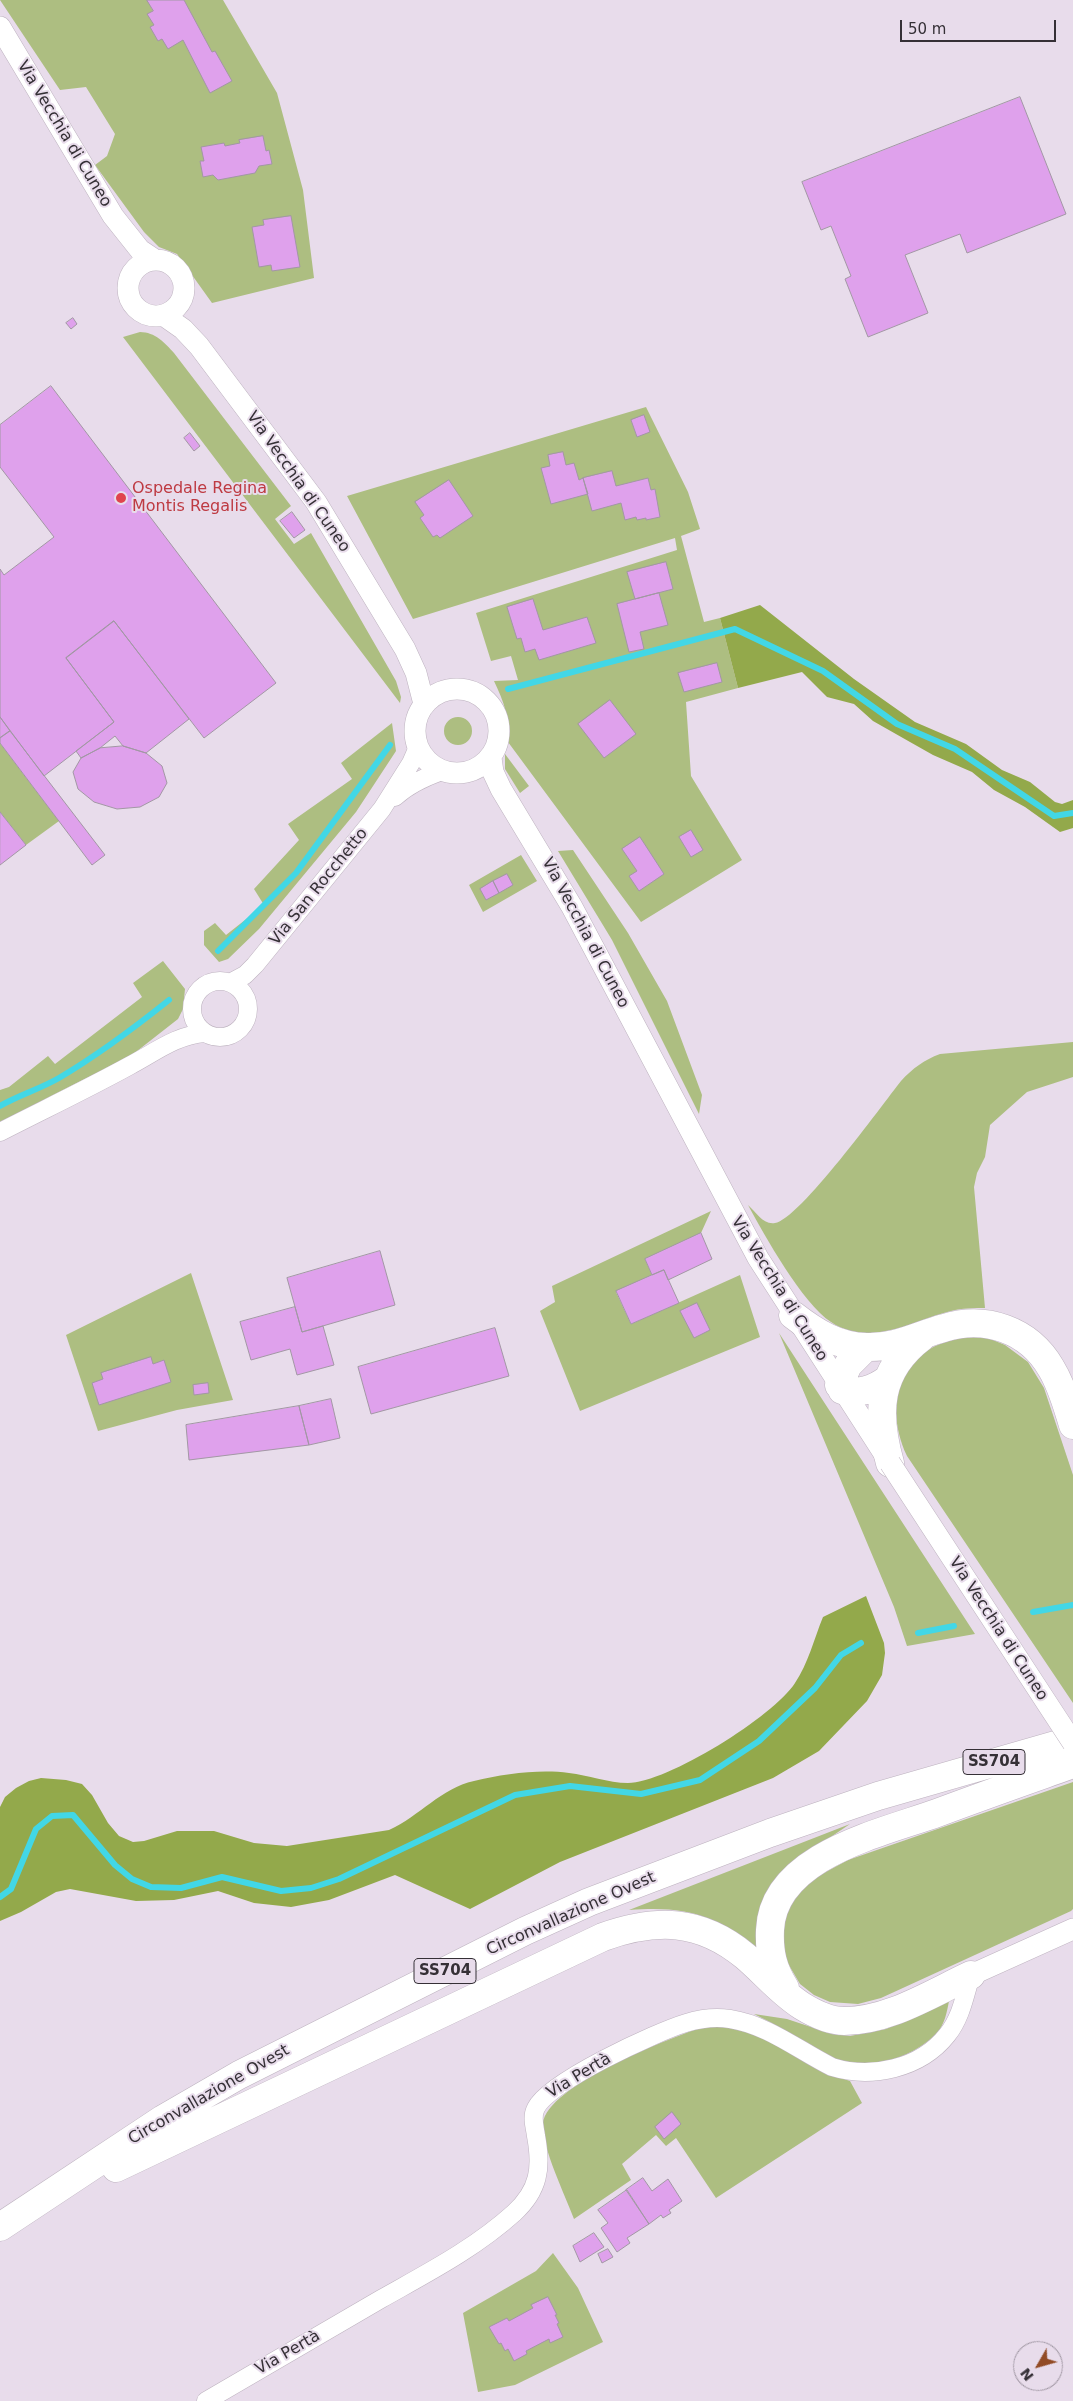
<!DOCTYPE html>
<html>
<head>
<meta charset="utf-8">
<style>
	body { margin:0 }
	#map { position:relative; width:1073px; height:2401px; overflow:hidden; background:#e8dceb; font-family:"DejaVu Sans",sans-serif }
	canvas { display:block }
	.north { position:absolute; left:1013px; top:2341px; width:50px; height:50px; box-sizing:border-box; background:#e8dceb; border:1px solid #a097a3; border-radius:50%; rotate:232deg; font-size:14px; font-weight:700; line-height:20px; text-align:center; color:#353036 }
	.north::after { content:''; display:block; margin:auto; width:18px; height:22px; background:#924b25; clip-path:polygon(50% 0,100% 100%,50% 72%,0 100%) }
	.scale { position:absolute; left:900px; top:20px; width:156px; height:22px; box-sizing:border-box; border:2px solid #353036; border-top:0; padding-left:6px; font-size:15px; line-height:18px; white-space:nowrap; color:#353036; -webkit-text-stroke:4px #e8dceb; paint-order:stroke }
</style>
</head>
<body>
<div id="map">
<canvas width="1073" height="2401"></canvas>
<div class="north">N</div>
<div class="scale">50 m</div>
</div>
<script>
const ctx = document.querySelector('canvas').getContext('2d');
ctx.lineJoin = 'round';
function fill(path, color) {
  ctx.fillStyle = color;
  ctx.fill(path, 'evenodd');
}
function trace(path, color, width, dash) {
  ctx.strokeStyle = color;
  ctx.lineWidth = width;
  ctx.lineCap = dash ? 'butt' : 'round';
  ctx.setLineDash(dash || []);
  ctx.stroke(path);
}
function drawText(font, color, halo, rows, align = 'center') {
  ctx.font = font + ' "DejaVu Sans",sans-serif';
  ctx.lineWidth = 4;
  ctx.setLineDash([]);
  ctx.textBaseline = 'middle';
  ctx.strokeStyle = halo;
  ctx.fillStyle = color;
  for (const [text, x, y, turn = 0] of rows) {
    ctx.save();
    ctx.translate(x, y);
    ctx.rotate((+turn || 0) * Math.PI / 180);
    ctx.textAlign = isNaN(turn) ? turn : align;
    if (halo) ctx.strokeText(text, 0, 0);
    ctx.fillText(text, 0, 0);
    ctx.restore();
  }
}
const green = new Path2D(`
	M 0,0 L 223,0 L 277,93 L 303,190 L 314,278 L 212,303 L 177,254 L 159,247 L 144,232 L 95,165 L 107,156 L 115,134 L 86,87 L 60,90 Z
	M 140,332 C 155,332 165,343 174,353 L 291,506 L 275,519 L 294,544 L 311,533 L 396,681 L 401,697 L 400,703 L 123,337 Z
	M 646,407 L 688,492 L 700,529 L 681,536 L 704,622 L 720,618 L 738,688 L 686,702 L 691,776 L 742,860 L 641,922 L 508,742 C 510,718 504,702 494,681 L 518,680 L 511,656 L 491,661 L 476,613 L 677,550 L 675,538 L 413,619 L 347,496 Z
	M444 731a14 14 0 1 1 28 0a14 14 0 1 1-28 0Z
	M 392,723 L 396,751 L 356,812 L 259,929 L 228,959 L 219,962 L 204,945 L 204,931 L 215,923 L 226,935 L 264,905 L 254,889 L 299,840 L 288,824 L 352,779 L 341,763 Z
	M 0,743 L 59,821 L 26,845 L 0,812 Z
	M 505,754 L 529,786 L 520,793 L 505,769 Z
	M 573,850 L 628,933 L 667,1001 L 702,1095 L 699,1114 L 612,940 L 558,851 Z
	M 521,855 L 537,881 L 483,912 L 469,885 Z
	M 163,961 L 185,989 L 183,1009 L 178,1019 L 132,1055 L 0,1122 L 0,1090 L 9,1087 L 48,1056 L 55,1064 L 142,997 L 133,983 Z
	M 1073,1042 L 1073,1077 L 1027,1092 L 990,1125 L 985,1157 L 977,1173 L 974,1187 L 985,1308 C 974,1308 962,1308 951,1311 C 929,1316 909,1327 886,1331 C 867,1335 847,1333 831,1322 C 802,1303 765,1236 748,1205 C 756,1212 763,1225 775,1223 C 799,1220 882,1105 901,1081 C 913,1068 924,1060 940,1054 Z
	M 711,1211 L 701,1233 L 645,1259 L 652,1275 L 616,1292 L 631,1324 L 740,1275 L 760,1337 L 580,1411 L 540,1311 L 555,1302 L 552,1286 Z
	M 191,1273 L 233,1400 L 177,1410 L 98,1431 L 66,1335 Z
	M 779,1333 L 975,1634 L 907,1646 L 894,1607 Z
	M 973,1337 L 988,1338 L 1005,1345 L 1028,1362 L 1044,1388 L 1073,1475 L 1073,1703 L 907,1456 C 880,1397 904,1341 973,1337 Z
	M 1073,1782 L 1073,1909 L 1071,1911 L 881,1998 L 858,2004 L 830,2002 L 814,1995 L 800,1984 L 783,1955 L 780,1925 L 798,1891 L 809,1881 L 848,1860 Z
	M 850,1824 L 813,1849 L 760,1951 C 711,1915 691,1906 629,1910 Z
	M 949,2001 C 947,2011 945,2024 937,2033 C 914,2057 870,2072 838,2061 C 830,2058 822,2052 814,2048 C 794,2036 775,2024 754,2014 L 787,2019 L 832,2034 L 850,2036 L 886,2029 Z
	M 709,2025 L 746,2028 L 838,2077 L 850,2081 L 862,2103 L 716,2198 L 676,2138 L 666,2146 L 656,2135 L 622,2164 L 631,2180 L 574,2219 C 566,2197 541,2146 543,2124 C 546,2085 674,2036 709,2025 Z
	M 553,2253 L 578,2288 L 603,2342 L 515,2385 L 478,2392 L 463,2313 L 536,2271 Z`);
const forest = new Path2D(`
	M 760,605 L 854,679 L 915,722 L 966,744 L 1002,770 L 1030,782 L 1055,802 L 1062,804 L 1073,800 L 1073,828 L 1060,832 L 1025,807 L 994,790 L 972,772 L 933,755 L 910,742 L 873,721 L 854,704 L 827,697 L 802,672 L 738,688 L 720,618 Z
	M 866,1596 L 884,1643 L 885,1653 L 882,1675 L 867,1701 L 819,1751 L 773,1778 L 560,1862 L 470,1909 L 395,1875 L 329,1900 L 291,1907 L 254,1903 L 218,1891 L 174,1900 L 136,1901 L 70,1889 L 56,1892 L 21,1912 L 0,1921 L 0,1807 L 5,1797 L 16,1788 L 29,1781 L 41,1778 L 66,1780 L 82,1784 L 92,1795 L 108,1823 L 119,1836 L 133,1842 L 144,1841 L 177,1831 L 214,1831 L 254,1843 L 287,1846 L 389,1830 C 420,1816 441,1788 474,1781 C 504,1774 539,1769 569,1773 C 588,1775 608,1783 628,1783 C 667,1783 774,1716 795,1683 C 808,1664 814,1639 823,1617 Z`);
const stream = new Path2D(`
	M 508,689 L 735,629 L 823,671 L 897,724 L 955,749 L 1054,816 L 1073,813
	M 218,951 L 296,873 L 390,745
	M 0,1106 C 19,1095 40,1089 59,1078 C 98,1055 134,1028 169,1000
	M 1033,1612 L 1073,1605
	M 918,1633 L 954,1626
	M 0,1897 L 11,1889 L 36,1829 L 52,1816 L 73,1815 L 115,1865 L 132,1879 L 151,1887 L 181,1888 L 222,1877 L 281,1891 L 311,1888 L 339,1879 L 515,1795 L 570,1786 L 641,1794 L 700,1780 L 759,1741 L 815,1688 L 841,1655 L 861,1643`);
const building = new Path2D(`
	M 147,0 L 184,0 L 212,52 L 215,51 L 232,81 L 210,93 L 183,40 L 168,49 L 162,39 L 158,41 L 150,27 L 154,25 L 147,14 L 153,11 Z
	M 1020,97 L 1066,214 L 967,253 L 960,234 L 905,255 L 928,313 L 868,337 L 845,279 L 851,276 L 831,226 L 821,230 L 802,182 Z
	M 263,136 L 266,151 L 269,150 L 272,164 L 259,166 L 255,173 L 218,180 L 213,175 L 203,177 L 200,161 L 204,161 L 201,147 L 224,143 L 225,146 L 240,143 L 239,140 Z
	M 291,216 L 300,267 L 272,271 L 271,265 L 259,267 L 252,227 L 264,225 L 263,220 Z
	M 73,318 L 77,324 L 71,329 L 66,323 Z
	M 51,386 L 276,683 L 204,738 L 114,621 L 66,658 L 114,722 L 44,776 L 0,717 L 0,569 L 4,575 L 54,537 L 0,467 L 0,425 Z
	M 644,415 L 650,432 L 637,437 L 631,420 Z
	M 190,433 L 200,446 L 194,451 L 184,438 Z
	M 563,452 L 566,465 L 574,463 L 579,480 L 583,478 L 588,494 L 551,504 L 541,468 L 550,466 L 548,455 Z
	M 612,471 L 616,486 L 648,478 L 651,490 L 655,489 L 660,517 L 646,520 L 646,518 L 637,520 L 636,517 L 625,520 L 621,503 L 592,511 L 583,478 Z
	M 449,480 L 473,516 L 440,538 L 437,535 L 433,537 L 420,518 L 424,515 L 415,502 Z
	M 292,512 L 305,530 L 294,538 L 280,521 Z
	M 666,562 L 673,589 L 635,599 L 627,572 Z
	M 659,593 L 668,625 L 640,632 L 644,649 L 629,652 L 617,604 Z
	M 533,599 L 543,630 L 587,617 L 596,643 L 539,660 L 535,649 L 525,652 L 521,638 L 517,639 L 507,607 Z
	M 114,621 L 189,719 L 146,753 L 123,746 L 115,736 L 100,748 L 81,758 L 76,751 L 114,722 L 66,658 Z
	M 717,663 L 722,682 L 684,692 L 678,673 Z
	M 610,700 L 636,734 L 604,758 L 578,724 Z
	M 0,717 L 10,731 L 0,738 Z
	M 10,731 L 105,855 L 92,865 L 0,743 L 0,738 Z
	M 123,746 L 146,753 L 162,766 L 167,783 L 159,797 L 140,807 L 117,809 L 94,802 L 78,789 L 73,772 L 81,758 L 100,748 Z
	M 0,812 L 26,845 L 0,865 Z
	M 691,830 L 703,850 L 691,857 L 679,837 Z
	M 640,837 L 664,874 L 639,891 L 629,876 L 637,871 L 622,849 Z
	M 507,874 L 513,885 L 499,893 L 493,881 Z
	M 493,881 L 499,893 L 486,900 L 480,889 Z
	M 701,1233 L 712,1259 L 668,1280 L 664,1270 L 652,1275 L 645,1259 Z
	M 380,1251 L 395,1305 L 302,1332 L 287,1278 Z
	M 664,1270 L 679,1303 L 631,1324 L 616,1291 Z
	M 697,1303 L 710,1330 L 694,1338 L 680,1311 Z
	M 295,1307 L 302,1332 L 323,1326 L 334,1365 L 297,1375 L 290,1349 L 251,1360 L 240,1322 Z
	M 495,1328 L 509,1376 L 371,1414 L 358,1367 Z
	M 151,1357 L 153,1364 L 164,1360 L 171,1382 L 99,1405 L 92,1383 L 103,1379 L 101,1373 Z
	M 208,1383 L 209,1393 L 194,1395 L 193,1385 Z
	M 331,1399 L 340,1438 L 309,1445 L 299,1406 Z
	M 299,1406 L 309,1445 L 189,1460 L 186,1425 Z
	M 672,2112 L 681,2124 L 664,2139 L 655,2127 Z
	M 643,2178 L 652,2191 L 668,2179 L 682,2201 L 669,2210 L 671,2213 L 663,2218 L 661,2215 L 649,2224 L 626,2190 Z
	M 627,2190 L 649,2224 L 627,2238 L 630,2243 L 617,2252 L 601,2228 L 608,2223 L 598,2210 Z
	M 594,2233 L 604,2247 L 580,2262 L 573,2246 Z
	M 608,2249 L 613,2257 L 602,2263 L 598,2254 Z
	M 548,2297 L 557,2315 L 555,2315 L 559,2323 L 557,2324 L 563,2337 L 550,2343 L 549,2339 L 526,2351 L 527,2354 L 514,2361 L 508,2349 L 505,2351 L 501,2343 L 499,2344 L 489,2327 L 507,2318 L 509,2321 L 533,2308 L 531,2305 Z`);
const minor = new Path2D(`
	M 395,797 C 409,784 425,777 442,771
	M192 1009a28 28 0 1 1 56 0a28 28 0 1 1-56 0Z
	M 230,983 L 245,975 L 255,965 L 382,809 L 411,763 L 418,747
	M 0,1132 C 43,1110 87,1089 129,1066 C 154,1053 176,1035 205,1033
	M 206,2401 C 264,2367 323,2333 381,2299 C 427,2273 474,2249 514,2213 C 539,2190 542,2168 536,2136 C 535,2127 531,2117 536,2108 C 548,2082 656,2032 686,2023 C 699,2019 716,2017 730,2019 C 768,2025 798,2050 832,2067 C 871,2079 920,2069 947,2035 C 961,2018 965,1995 971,1975`);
const tertiary = new Path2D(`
	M 0,27 L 113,216 L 140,250 L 155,260
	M128 288a28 28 0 1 1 56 0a28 28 0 1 1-56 0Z
	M 163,315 L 183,329 L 199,346 L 316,502 L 405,649 L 416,673 L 424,704
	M415 731a42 42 0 1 1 84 0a42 42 0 1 1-84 0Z
	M 491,758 L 493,772 L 501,789 L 572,907 L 758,1258 L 885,1455
	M 971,1975 L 1073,1929`);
const trunk = new Path2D(`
	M 793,1315 C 815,1332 838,1347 867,1347 C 896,1348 918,1335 944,1328 C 986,1315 1029,1330 1051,1368 C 1062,1386 1067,1406 1073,1425
	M 839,1385 L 848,1365 L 866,1347
	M 842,1390 C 860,1394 873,1390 888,1379
	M 890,1463 C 876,1413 877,1371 922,1337
	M 785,1988 C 773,1969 769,1953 770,1930 C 773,1856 881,1833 937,1813 C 982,1796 1028,1780 1073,1764
	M 116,2168 L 603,1937 C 657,1918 700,1919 745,1956 C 765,1973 780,1992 802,2006 C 815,2014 829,2021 844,2021 C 889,2021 932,1993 971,1975
	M 0,2227 L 163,2119 L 239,2075 L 525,1931 L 589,1902 L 770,1833 L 878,1796 L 1073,1740`);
const tertiaryBridge = new Path2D(`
	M 890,1463 L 1073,1743`);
const markers = [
	[121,498,6,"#e0444e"]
];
const shields = [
	[994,1762,62],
	[445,1971,62]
];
const shieldNames = [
	["SS704",994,1762],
	["SS704",445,1971]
];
const streetNames = [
	["Via Vecchia di Cuneo",64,134,59],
	["Via Vecchia di Cuneo",298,482,55],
	["Via San Rocchetto",319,887,-51],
	["Via Vecchia di Cuneo",585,933,62],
	["Via Vecchia di Cuneo",779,1289,58],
	["Via Vecchia di Cuneo",998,1629,57],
	["Circonvallazione Ovest",571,1914,-24],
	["Via Pertà",579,2076,-31],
	["Circonvallazione Ovest",209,2095,-30],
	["Via Pertà",288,2353,-30]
];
const healthNames = [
	["Ospedale Regina",132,489],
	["Montis Regalis",132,507]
];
fill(green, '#adbe81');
fill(forest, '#93a94b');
trace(stream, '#42d7e6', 6);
fill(building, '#dfa1ec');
trace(building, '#a297a4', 1);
trace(minor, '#bdb2bf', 19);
trace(tertiary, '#bdb2bf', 22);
trace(trunk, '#bdb2bf', 29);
trace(minor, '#fff', 18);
trace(tertiary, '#fff', 21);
trace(trunk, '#fff', 28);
trace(tertiaryBridge, '#bdb2bf', 22, []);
trace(tertiaryBridge, '#fff', 21);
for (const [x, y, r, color] of markers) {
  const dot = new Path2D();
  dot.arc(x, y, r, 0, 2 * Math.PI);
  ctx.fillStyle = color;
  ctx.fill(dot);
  trace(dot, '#e8dceb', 2);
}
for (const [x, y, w] of shields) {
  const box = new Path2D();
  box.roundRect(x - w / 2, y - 12.5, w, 25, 4);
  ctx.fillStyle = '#e8dceb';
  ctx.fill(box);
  trace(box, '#353036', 1);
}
drawText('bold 15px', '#353036', null, shieldNames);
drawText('16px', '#353036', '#e8dceb', streetNames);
drawText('16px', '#be3a42', '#e8dceb', healthNames, 'left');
</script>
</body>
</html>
